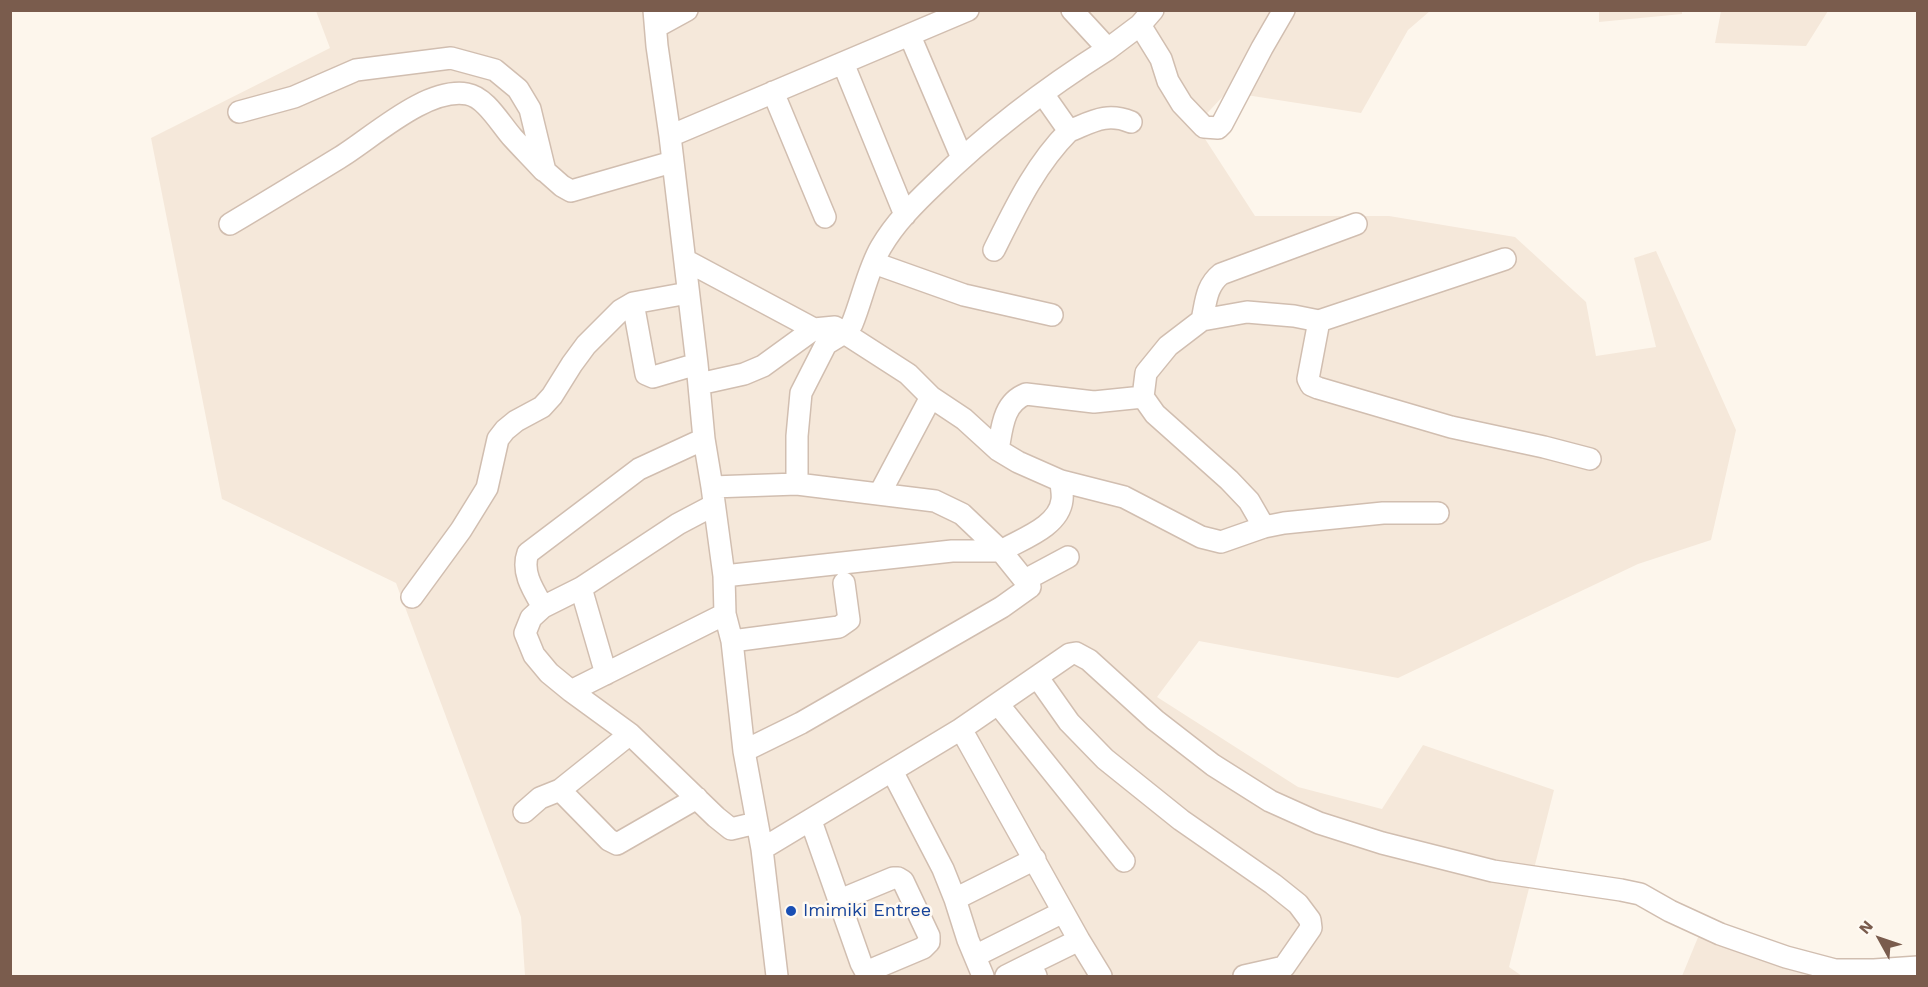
<!DOCTYPE html>
<html>
<head>
<meta charset="utf-8">
<style>
	body { margin:0 }
	#map { position:relative; width:1928px; height:987px; overflow:hidden; background:#fdf6ec; font-family:"Work Sans",sans-serif }
	canvas { display:block }
	.frame { position:absolute; inset:0; border:12px solid #7a5c4d; pointer-events:none }
	.north { position:absolute; left:1850px; top:909px; width:60px; height:60px; -webkit-text-stroke:4px #fffaf3; paint-order:stroke; rotate:310deg; font-size:16px; font-weight:700; line-height:24px; text-align:center; color:#7a5c4d }
	.north::after { content:''; display:block; margin:auto; width:21px; height:27px; background:#7a5c4d; clip-path:polygon(50% 0,100% 100%,50% 72%,0 100%) }
</style>
</head>
<body>
<div id="map">
<canvas width="1928" height="987"></canvas>
<div class="frame"></div>
<div class="north">N</div>
</div>
<script>
const ctx = document.querySelector('canvas').getContext('2d');
ctx.lineJoin = 'round';
function fill(path, color) {
  ctx.fillStyle = color;
  ctx.fill(path, 'evenodd');
}
function trace(path, color, width, dash) {
  ctx.strokeStyle = color;
  ctx.lineWidth = width;
  ctx.lineCap = dash ? 'butt' : 'round';
  ctx.setLineDash(dash || []);
  ctx.stroke(path);
}
function drawText(font, color, halo, rows, align = 'center') {
  ctx.font = font + ' "Work Sans",sans-serif';
  ctx.lineWidth = 5;
  ctx.setLineDash([]);
  ctx.textBaseline = 'middle';
  ctx.strokeStyle = halo;
  ctx.fillStyle = color;
  for (const [text, x, y, turn = 0] of rows) {
    ctx.save();
    ctx.translate(x, y);
    ctx.rotate((+turn || 0) * Math.PI / 180);
    ctx.textAlign = isNaN(turn) ? turn : align;
    if (halo) ctx.strokeText(text, 0, 0);
    ctx.fillText(text, 0, 0);
    ctx.restore();
  }
}
const residential = new Path2D(`
	M 316,11 L 1430,11 L 1408,30 L 1361,113 L 1227,92 L 1196,125 L 1255,216 L 1389,216 L 1515,237 L 1586,302 L 1596,356 L 1656,347 L 1634,258 L 1656,251 L 1736,430 L 1711,540 L 1638,564 L 1398,678 L 1199,641 L 1157,697 L 1298,787 L 1382,809 L 1423,745 L 1554,790 L 1509,967 L 1522,976 L 525,976 L 521,917 L 396,583 L 222,499 L 151,138 L 330,48 Z
	M 1599,11 L 1599,10 L 1682,11 L 1682,14 L 1599,22 Z
	M 1721,11 L 1721,10 L 1828,11 L 1806,46 L 1715,43 Z
	M 1706,918 L 1843,976 L 1682,976 Z`);
const minor = new Path2D(`
	M 654,10 L 657,46 L 670,136 L 697,364 L 704,439 L 712,487 L 724,576 L 725,614 L 732,641 L 744,751 L 762,849 L 777,976
	M 1072,10 L 1108,49 L 1140,25 L 1153,10
	M 1140,25 L 1161,59 L 1168,81 L 1182,104 L 1204,127 L 1218,128 L 1222,124 L 1262,48 L 1284,10
	M 656,27 L 687,10
	M 910,36 L 962,158
	M 843,63 L 905,215
	M 773,92 L 825,217
	M 239,112 L 294,97 L 356,70 L 451,58 L 495,70 L 518,89 L 530,109 L 545,171 L 562,186 L 571,191 L 672,162
	M 1069,131 C 1092,122 1106,112 1131,122
	M 670,136 L 968,10
	M 230,224 C 267,202 303,180 339,158 C 372,138 426,87 467,94 C 486,97 501,125 513,138 C 523,149 534,160 544,171
	M 994,250 C 1015,208 1035,165 1069,131 L 1043,94
	M 685,260 L 814,329
	M 874,263 L 964,295 L 1052,315
	M 633,303 L 646,374 L 653,377 L 697,364
	M 1202,320 C 1206,302 1206,286 1221,274 L 1356,224
	M 1319,321 L 1505,259
	M 699,384 L 744,374 L 763,366 L 814,329 L 835,327 L 908,374 L 931,397 L 964,419 L 998,450 L 1018,462 L 1061,481 L 1124,497 L 1201,537 L 1221,542 L 1264,527 L 1284,523 L 1383,513 L 1438,513
	M 998,450 C 1002,428 1003,403 1026,394 L 1094,402 L 1143,397
	M 797,484 L 797,436 L 801,393 L 826,344 L 844,333 L 852,324 C 862,300 868,269 881,247 C 895,223 915,203 935,184 C 987,133 1046,88 1108,49
	M 712,487 L 797,484 L 935,501 L 962,514 L 1001,551 C 1021,539 1059,527 1062,500 C 1063,494 1061,487 1061,481
	M 880,493 L 931,397
	M 714,505 L 678,524 L 581,588 L 543,607 L 531,618 L 525,633 L 534,655 L 549,673 L 571,691 L 630,734 L 716,817 L 731,829 L 756,823
	M 1264,527 L 1249,501 L 1229,480 L 1155,414 L 1143,397 L 1146,373 L 1168,346 L 1202,320 L 1247,312 L 1294,316 L 1319,321 L 1308,379 L 1311,385 L 1318,388 L 1451,427 L 1544,447 L 1590,459
	M 724,576 L 952,551 L 1001,551 L 1030,587 L 1002,607 L 801,723 L 744,751
	M 1025,580 L 1068,557
	M 581,588 L 606,674
	M 412,597 L 461,530 L 487,488 L 498,439 L 505,430 L 516,421 L 542,407 L 552,396 L 572,364 L 586,345 L 621,310 L 633,303 L 688,293
	M 543,607 C 533,590 521,572 528,553 L 639,469 L 704,439
	M 732,641 L 839,627 L 849,620 L 844,583
	M 1038,678 L 1069,722 L 1105,759 L 1181,820 L 1273,884 L 1298,904 L 1310,920 L 1311,928 L 1284,967 L 1244,976
	M 571,691 L 725,614
	M 998,704 L 1124,861
	M 961,729 L 1070,654 L 1076,653 L 1089,660 L 1155,720 L 1213,765 L 1270,801 L 1319,823 L 1382,843 L 1493,871 L 1621,890 L 1640,894 L 1670,911 L 1720,934 L 1786,957 L 1835,970 L 1874,970 L 1918,967
	M 892,771 L 943,869 L 955,899 L 968,940 L 983,976
	M 560,790 L 609,840 L 617,844 L 697,798
	M 524,812 L 540,798 L 560,790 L 630,734
	M 811,821 L 861,963 L 868,976
	M 762,849 L 961,729 L 1079,940 L 1101,976
	M 955,899 L 1035,859
	M 840,900 L 893,878 L 898,878 L 903,881 L 929,936 L 929,942 L 923,948 L 866,972
	M 975,956 L 1063,912
	M 1006,976 L 1030,964
	M 1036,976 L 1030,964 L 1079,940`);
const markers = [
	[791,911,6,"#1a4fb4"]
];
const transitNames = [
	["Imimiki Entree",803,911]
];
fill(residential, '#f5e8da');
trace(minor, '#d1beb0', 24);
trace(minor, '#fff', 21);
for (const [x, y, r, color] of markers) {
  const dot = new Path2D();
  dot.arc(x, y, r, 0, 2 * Math.PI);
  ctx.fillStyle = color;
  ctx.fill(dot);
  trace(dot, '#fffaf3', 2);
}
drawText('18px', '#164399', '#fffaf3', transitNames, 'left');
</script>
</body>
</html>
